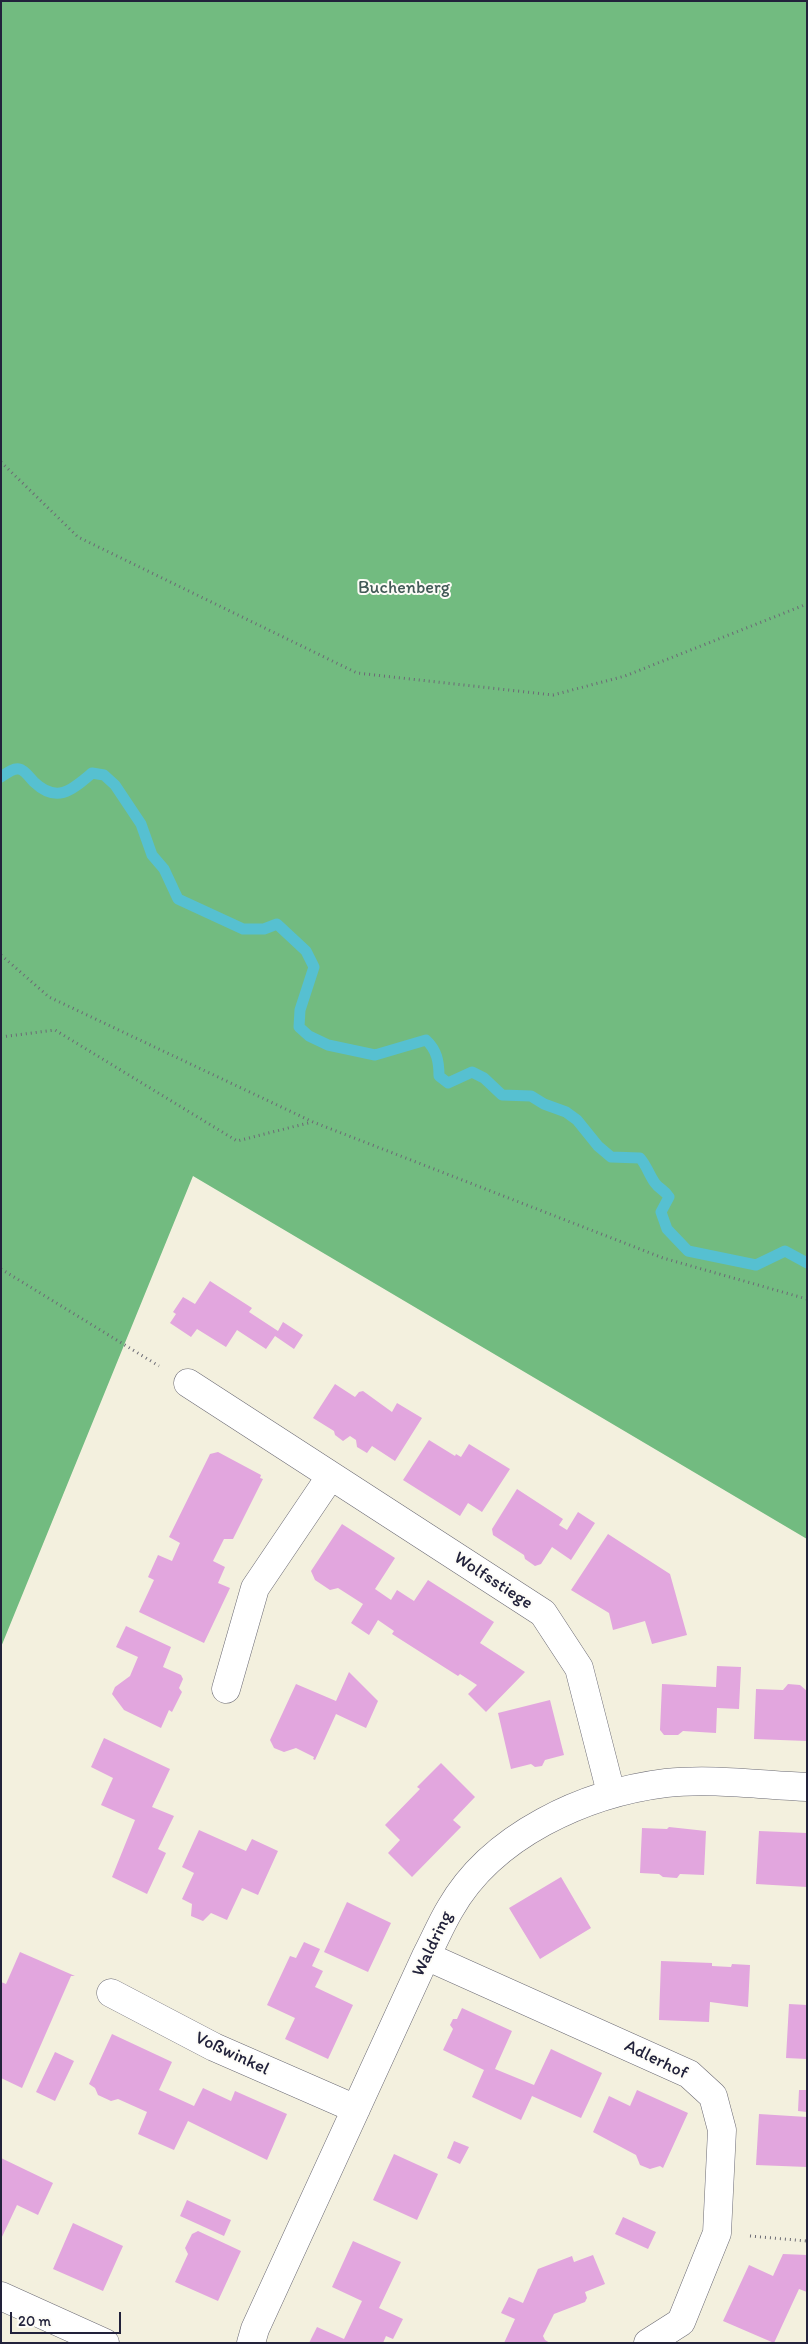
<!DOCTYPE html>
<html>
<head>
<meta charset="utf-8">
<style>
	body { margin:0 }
	#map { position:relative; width:808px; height:2344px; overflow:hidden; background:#f3f0de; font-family:Itim,sans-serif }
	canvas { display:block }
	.frame { position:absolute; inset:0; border:2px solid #22223b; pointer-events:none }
	.scale { position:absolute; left:10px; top:2312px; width:111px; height:22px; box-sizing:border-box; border:2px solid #22223b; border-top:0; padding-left:6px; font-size:15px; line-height:18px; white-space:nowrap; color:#22223b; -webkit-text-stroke:4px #fdfcf7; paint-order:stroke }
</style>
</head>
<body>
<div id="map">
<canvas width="808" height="2344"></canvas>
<div class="frame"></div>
<div class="scale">20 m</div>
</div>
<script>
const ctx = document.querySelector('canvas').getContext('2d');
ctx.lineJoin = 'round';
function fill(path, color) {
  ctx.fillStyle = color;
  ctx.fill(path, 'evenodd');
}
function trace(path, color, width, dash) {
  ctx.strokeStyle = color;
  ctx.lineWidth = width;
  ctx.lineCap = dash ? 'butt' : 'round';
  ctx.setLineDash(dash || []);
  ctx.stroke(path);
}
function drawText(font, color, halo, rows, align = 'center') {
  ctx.font = font + ' Itim,sans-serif';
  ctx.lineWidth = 4;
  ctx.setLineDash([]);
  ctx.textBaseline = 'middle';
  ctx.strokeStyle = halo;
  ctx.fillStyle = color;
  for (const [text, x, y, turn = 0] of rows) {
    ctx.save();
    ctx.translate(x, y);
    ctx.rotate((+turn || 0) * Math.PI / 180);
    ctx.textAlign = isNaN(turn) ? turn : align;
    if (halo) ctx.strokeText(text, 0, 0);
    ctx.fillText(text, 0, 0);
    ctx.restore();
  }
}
const forest = new Path2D(`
	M 1,1 L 807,1 L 807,1539 L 193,1176 L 1,1647 Z`);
const stream = new Path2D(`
	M 1,777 C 7,773 13,768 19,769 C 25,770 30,778 34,782 C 57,804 72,790 92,773 L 104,775 L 115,785 L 141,824 L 152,855 L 164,869 L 178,899 L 243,929 L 264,929 L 277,924 L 306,951 L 314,967 L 300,1010 L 299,1027 L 309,1036 L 328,1045 L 375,1055 L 426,1040 C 437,1050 439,1062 439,1076 L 448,1083 L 472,1072 L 484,1078 L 502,1095 L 531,1096 L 544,1104 L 566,1112 L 577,1120 L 598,1146 L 611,1157 L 640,1158 C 647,1166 649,1175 655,1183 C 659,1189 665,1190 669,1197 L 661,1212 L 667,1229 L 688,1251 L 756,1265 L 785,1251 L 807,1263`);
const building = new Path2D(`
	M 210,1281 L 252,1308 L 249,1312 L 278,1331 L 283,1322 L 303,1335 L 294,1349 L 275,1336 L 266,1349 L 237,1330 L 226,1347 L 197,1329 L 191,1337 L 170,1323 L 176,1314 L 173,1312 L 183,1297 L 195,1304 Z
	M 335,1384 L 355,1397 L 359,1392 L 363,1391 L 392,1412 L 397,1403 L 422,1418 L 395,1461 L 372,1446 L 367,1453 L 357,1447 L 356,1440 L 350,1436 L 343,1441 L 335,1435 L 334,1431 L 313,1418 Z
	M 429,1440 L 455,1456 L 456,1454 L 461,1457 L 469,1444 L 510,1469 L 482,1512 L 468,1503 L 460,1516 L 403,1480 Z
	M 218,1452 L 261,1475 L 260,1478 L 263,1479 L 233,1539 L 224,1539 L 213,1561 L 225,1567 L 218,1583 L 230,1588 L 204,1643 L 139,1612 L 154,1580 L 148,1577 L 158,1555 L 172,1561 L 180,1543 L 169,1537 L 210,1454 Z
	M 517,1489 L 563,1519 L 559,1525 L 567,1530 L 578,1512 L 595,1523 L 571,1560 L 552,1547 L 541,1564 L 535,1566 L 525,1559 L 524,1555 L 493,1535 L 492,1529 Z
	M 342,1524 L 395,1558 L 375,1589 L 391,1600 L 397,1590 L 414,1601 L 428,1580 L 494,1622 L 480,1643 L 525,1672 L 486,1712 L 468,1694 L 477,1685 L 460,1674 L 458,1676 L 392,1634 L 394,1631 L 378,1620 L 369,1635 L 351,1623 L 363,1604 L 338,1588 L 330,1590 L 315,1580 L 311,1571 Z
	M 608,1534 L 670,1574 L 687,1635 L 652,1644 L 645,1621 L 613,1630 L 609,1613 L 571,1590 Z
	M 126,1626 L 171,1647 L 163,1667 L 181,1675 L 183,1679 L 179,1688 L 182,1692 L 172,1712 L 169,1710 L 161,1728 L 124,1710 L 112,1694 L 115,1687 L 130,1676 L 138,1657 L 116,1647 Z
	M 717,1666 L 741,1667 L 739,1709 L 717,1708 L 716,1733 L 683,1731 L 678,1735 L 664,1735 L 660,1730 L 662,1684 L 716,1687 Z
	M 349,1672 L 378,1701 L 366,1728 L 336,1714 L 315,1760 L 313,1759 L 314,1757 L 296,1748 L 284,1752 L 274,1748 L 270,1740 L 296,1684 L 336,1701 Z
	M 788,1684 L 800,1685 L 807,1691 L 807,1741 L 754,1739 L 756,1689 L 783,1690 Z
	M 550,1700 L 564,1755 L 545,1760 L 542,1766 L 535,1767 L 531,1764 L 511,1769 L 498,1713 Z
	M 104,1738 L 170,1769 L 152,1807 L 174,1816 L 158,1849 L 166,1853 L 147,1894 L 112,1877 L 135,1820 L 101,1805 L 113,1778 L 91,1767 Z
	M 441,1763 L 475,1797 L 453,1820 L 461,1827 L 412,1877 L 388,1853 L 400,1840 L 385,1825 L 420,1789 L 417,1787 Z
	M 669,1827 L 706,1831 L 704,1875 L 680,1874 L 677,1878 L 663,1877 L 659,1874 L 640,1873 L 642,1828 L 667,1829 Z
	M 199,1830 L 246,1851 L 252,1839 L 278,1851 L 258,1895 L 242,1888 L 227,1920 L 211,1913 L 203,1921 L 191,1916 L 192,1904 L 182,1899 L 194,1873 L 182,1867 Z
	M 759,1831 L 807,1833 L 807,1887 L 756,1884 Z
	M 561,1877 L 591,1928 L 540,1959 L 509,1908 Z
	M 347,1902 L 391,1923 L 368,1972 L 324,1952 Z
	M 304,1942 L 320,1949 L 312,1966 L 323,1971 L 315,1987 L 353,2005 L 328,2059 L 285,2039 L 295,2018 L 267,2005 L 290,1956 L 296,1958 Z
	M 20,1952 L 75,1976 L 71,1976 L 22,2088 L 1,2078 L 1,1982 L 6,1984 Z
	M 661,1961 L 712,1963 L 712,1966 L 731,1967 L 732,1964 L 750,1965 L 748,2007 L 710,2002 L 709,2022 L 659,2020 Z
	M 789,2004 L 807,2005 L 807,2059 L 786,2058 Z
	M 462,2008 L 512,2031 L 495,2069 L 534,2085 L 551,2049 L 602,2073 L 581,2118 L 532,2096 L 521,2120 L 472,2097 L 484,2070 L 443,2050 L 453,2029 L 450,2025 L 453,2019 L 457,2019 Z
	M 112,2034 L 172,2062 L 159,2090 L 194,2106 L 203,2088 L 231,2101 L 235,2091 L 287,2114 L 267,2160 L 188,2121 L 174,2150 L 138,2134 L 147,2112 L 118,2099 L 111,2101 L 98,2095 L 95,2088 L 89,2084 Z
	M 55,2052 L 74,2061 L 55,2101 L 36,2092 Z
	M 637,2090 L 688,2113 L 663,2168 L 660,2166 L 650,2169 L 640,2165 L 636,2155 L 593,2132 L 609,2096 L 630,2106 Z
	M 799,2090 L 807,2090 L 807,2112 L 798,2111 Z
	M 759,2114 L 807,2117 L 807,2167 L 756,2165 Z
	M 454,2141 L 469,2147 L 460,2164 L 447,2158 Z
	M 394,2154 L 438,2174 L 417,2220 L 373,2200 Z
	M 1,2158 L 53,2183 L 38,2215 L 17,2205 L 1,2239 Z
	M 187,2200 L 231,2220 L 224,2236 L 180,2216 Z
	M 623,2217 L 656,2232 L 648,2249 L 615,2234 Z
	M 73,2223 L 123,2246 L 103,2291 L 53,2269 Z
	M 198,2231 L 241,2251 L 218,2301 L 175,2282 L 188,2254 L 185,2248 L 192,2234 Z
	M 353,2241 L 401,2262 L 379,2308 L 403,2319 L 393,2339 L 386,2336 L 383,2343 L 309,2343 L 317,2327 L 344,2339 L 362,2301 L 332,2287 Z
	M 783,2254 L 807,2255 L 807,2292 L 799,2289 L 774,2343 L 723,2321 L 749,2265 L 773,2276 Z
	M 593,2255 L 605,2284 L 585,2292 L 587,2298 L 585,2302 L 554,2314 L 543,2336 L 545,2340 L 550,2343 L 504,2343 L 515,2319 L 501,2313 L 509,2297 L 523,2303 L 538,2269 L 572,2256 L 574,2262 Z`);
const path = new Path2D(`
	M 1,462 L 78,537 L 357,673 L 553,695 L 625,676 L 807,604
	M 1,955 L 49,997 L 313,1122 L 663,1258 L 807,1299
	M 1,1037 L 55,1030 L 237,1141 L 312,1122
	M 1,1269 L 159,1366
	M 750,2236 L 807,2241`);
const street = new Path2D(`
	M 188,1383 L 543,1613 L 579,1668 L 611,1793
	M 226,1689 L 255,1588 L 330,1477
	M 426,1956 L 689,2074 L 713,2096 L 722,2130 L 717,2233 L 681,2322 L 648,2343
	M 111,1993 L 214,2047 L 356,2109
	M 1,2296 L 105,2343
	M 251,2343 L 255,2329 L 426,1956 C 434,1941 441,1924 450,1909 C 492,1835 585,1793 666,1783 C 711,1778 762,1785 807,1787`);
const parkNames = [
	["Buchenberg",404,588]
];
const streetNames = [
	["Wolfsstiege",493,1581,33],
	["Waldring",433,1944,-64],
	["Voßwinkel",232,2054,25],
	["Adlerhof",656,2060,26]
];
fill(forest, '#72bb80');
trace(stream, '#56c0d1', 11);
fill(building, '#e2a6de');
trace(street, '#6b6a74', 29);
trace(path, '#6b6a74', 3, [1, 4]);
trace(street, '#fff', 28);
drawText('18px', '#425a57', '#fdfcf7', parkNames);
drawText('18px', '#22223b', '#fdfcf7', streetNames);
</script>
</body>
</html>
